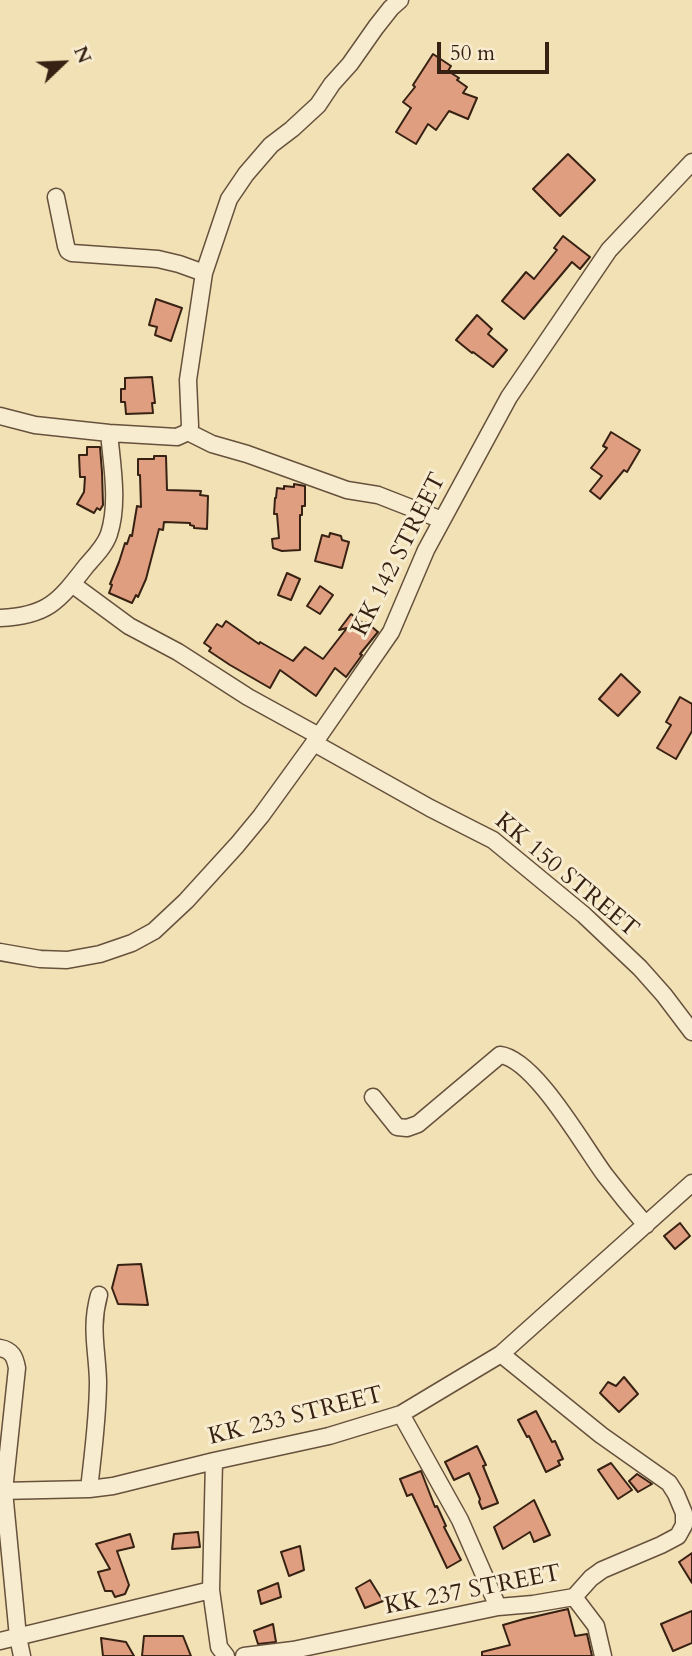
<!DOCTYPE html>
<html>
<head>
<meta charset="utf-8">
<style>
	body { margin:0 }
	#map { position:relative; width:692px; height:1656px; overflow:hidden; background:#f3e1b6; font-family:Cardo,serif }
	canvas { display:block }
	.north { position:absolute; left:28px; top:28px; width:70px; height:70px; -webkit-text-stroke:5px #f7ecd0; paint-order:stroke; rotate:67deg; font-size:19px; font-weight:700; line-height:28px; text-align:center; color:#372113 }
	.north::after { content:''; display:block; margin:auto; width:24px; height:32px; background:#372113; clip-path:polygon(50% 0,100% 100%,50% 72%,0 100%) }
	.scale { position:absolute; left:437px; top:42px; width:112px; height:32px; box-sizing:border-box; border:4px solid #372113; border-top:0; padding-left:9px; font-size:21px; line-height:24px; white-space:nowrap; color:#372113; -webkit-text-stroke:5px #f7ecd0; paint-order:stroke }
</style>
</head>
<body>
<div id="map">
<canvas width="692" height="1656"></canvas>
<div class="north">N</div>
<div class="scale">50 m</div>
</div>
<script>
const ctx = document.querySelector('canvas').getContext('2d');
ctx.lineJoin = 'round';
function fill(path, color) {
  ctx.fillStyle = color;
  ctx.fill(path, 'evenodd');
}
function trace(path, color, width, dash) {
  ctx.strokeStyle = color;
  ctx.lineWidth = width;
  ctx.lineCap = dash ? 'butt' : 'round';
  ctx.setLineDash(dash || []);
  ctx.stroke(path);
}
function drawText(font, color, halo, rows, align = 'center') {
  ctx.font = font + ' Cardo,serif';
  ctx.lineWidth = 6;
  ctx.setLineDash([]);
  ctx.textBaseline = 'middle';
  ctx.strokeStyle = halo;
  ctx.fillStyle = color;
  for (const [text, x, y, turn = 0] of rows) {
    ctx.save();
    ctx.translate(x, y);
    ctx.rotate((+turn || 0) * Math.PI / 180);
    ctx.textAlign = isNaN(turn) ? turn : align;
    if (halo) ctx.strokeText(text, 0, 0);
    ctx.fillText(text, 0, 0);
    ctx.restore();
  }
}
const building = new Path2D(`
	M 433,54 L 451,66 L 448,71 L 459,78 L 457,80 L 467,87 L 463,93 L 477,98 L 468,119 L 449,111 L 436,130 L 428,124 L 416,144 L 396,132 L 411,108 L 403,102 L 415,87 L 413,85 Z
	M 568,154 L 595,180 L 560,216 L 533,189 Z
	M 563,236 L 590,257 L 580,269 L 572,262 L 524,319 L 502,301 L 526,272 L 534,279 L 557,250 L 554,248 Z
	M 156,299 L 182,308 L 171,341 L 155,335 L 157,327 L 149,325 Z
	M 477,315 L 492,329 L 488,334 L 507,350 L 493,367 L 473,352 L 472,353 L 456,340 Z
	M 152,377 L 155,403 L 152,403 L 153,413 L 126,414 L 125,402 L 121,402 L 121,389 L 125,389 L 125,378 Z
	M 611,432 L 640,450 L 627,472 L 624,470 L 600,499 L 590,491 L 602,476 L 591,468 L 607,448 L 603,446 Z
	M 87,447 L 100,447 L 102,472 L 103,505 L 100,510 L 97,508 L 94,513 L 77,504 L 84,492 L 85,477 L 80,477 L 79,455 L 87,455 Z
	M 154,456 L 166,456 L 167,490 L 201,491 L 200,495 L 208,496 L 207,529 L 194,528 L 194,526 L 190,525 L 190,523 L 164,522 L 163,530 L 159,529 L 146,579 L 138,597 L 136,595 L 132,603 L 109,593 L 112,585 L 110,584 L 119,562 L 125,543 L 127,544 L 130,535 L 132,536 L 137,506 L 141,507 L 140,475 L 138,475 L 138,459 L 154,459 Z
	M 294,484 L 305,486 L 305,506 L 302,506 L 302,515 L 300,515 L 300,550 L 282,551 L 273,548 L 272,539 L 279,538 L 277,514 L 274,514 L 275,498 L 276,498 L 277,488 L 284,489 L 284,486 L 294,487 Z
	M 330,533 L 341,536 L 342,540 L 349,542 L 342,568 L 315,561 L 322,535 L 329,537 Z
	M 287,573 L 300,579 L 291,600 L 278,595 Z
	M 320,586 L 333,595 L 320,614 L 307,606 Z
	M 351,614 L 364,624 L 366,622 L 378,632 L 360,654 L 362,655 L 346,677 L 335,668 L 316,696 L 280,670 L 270,688 L 230,665 L 209,651 L 211,648 L 204,643 L 217,624 L 222,627 L 226,621 L 259,644 L 260,642 L 293,661 L 305,647 L 323,659 L 347,628 L 339,630 Z
	M 621,674 L 640,692 L 618,716 L 599,699 Z
	M 680,697 L 692,704 L 692,731 L 676,759 L 657,748 L 671,725 L 666,722 Z
	M 680,1223 L 690,1236 L 675,1249 L 664,1236 Z
	M 141,1264 L 148,1305 L 118,1304 L 112,1288 L 118,1265 Z
	M 624,1377 L 638,1394 L 619,1412 L 600,1393 L 608,1382 L 616,1386 Z
	M 536,1411 L 552,1442 L 555,1441 L 563,1459 L 558,1461 L 560,1465 L 546,1472 L 529,1436 L 527,1437 L 518,1420 Z
	M 477,1446 L 486,1465 L 483,1466 L 498,1503 L 482,1509 L 479,1502 L 480,1499 L 469,1473 L 454,1480 L 445,1462 Z
	M 611,1463 L 632,1490 L 618,1499 L 598,1470 Z
	M 421,1471 L 435,1507 L 437,1506 L 446,1526 L 444,1527 L 461,1560 L 447,1568 L 412,1494 L 407,1496 L 400,1479 Z
	M 637,1474 L 652,1484 L 638,1492 L 629,1481 Z
	M 534,1500 L 550,1535 L 534,1542 L 530,1532 L 503,1549 L 494,1527 Z
	M 198,1532 L 200,1547 L 172,1549 L 174,1534 Z
	M 130,1534 L 134,1547 L 117,1551 L 129,1585 L 125,1594 L 115,1597 L 112,1591 L 105,1591 L 98,1572 L 110,1569 L 96,1544 Z
	M 300,1546 L 304,1570 L 289,1576 L 281,1552 Z
	M 692,1553 L 692,1583 L 679,1562 Z
	M 370,1580 L 383,1601 L 365,1608 L 356,1588 Z
	M 278,1583 L 281,1597 L 261,1604 L 258,1591 Z
	M 568,1609 L 575,1636 L 587,1634 L 592,1656 L 482,1656 L 482,1652 L 510,1645 L 503,1625 L 524,1619 Z
	M 692,1611 L 692,1643 L 673,1651 L 661,1624 Z
	M 273,1624 L 276,1642 L 258,1644 L 254,1631 Z
	M 144,1636 L 183,1636 L 191,1656 L 142,1656 Z
	M 101,1638 L 126,1642 L 134,1656 L 103,1656 Z`);
const street = new Path2D(`
	M 56,197 L 66,246 L 68,251 L 72,253 L 158,259 L 179,264 L 204,273
	M 0,416 L 35,425 L 109,433 L 177,437 L 188,432
	M 188,432 L 190,426 L 188,380 L 204,273 L 229,199 L 246,174 L 271,145 L 292,129 L 318,105 L 332,84 L 350,64 L 376,27 L 391,8 L 400,0
	M 188,432 L 212,444 L 247,454 L 347,490 L 378,495 L 442,520
	M 72,584 L 129,626 L 178,652 L 248,697 L 319,736
	M 0,618 C 48,616 59,601 87,565 C 95,556 105,546 109,534 C 119,503 112,465 109,433
	M 314,743 L 430,808 L 493,840 L 584,915 L 640,968 L 664,995 L 692,1032
	M 0,952 L 40,959 L 67,960 L 100,954 L 132,943 L 154,931 L 186,901 L 237,845 L 261,816 L 319,736 L 391,632 L 426,550 L 509,397 L 609,250 L 692,162
	M 373,1097 L 397,1127 L 407,1128 L 418,1124 L 500,1055 C 535,1059 584,1147 605,1175 C 618,1192 632,1209 646,1225
	M 0,1348 C 12,1350 15,1357 17,1368 L 4,1491 L 18,1637 L 22,1656
	M 401,1414 L 460,1520 L 498,1607
	M 89,1489 C 93,1453 98,1417 98,1381 C 97,1348 90,1328 99,1295
	M 0,1491 L 89,1489 L 113,1486 L 214,1461 L 329,1436 L 401,1414 L 501,1354 L 692,1183
	M 211,1590 L 219,1647 L 226,1656
	M 574,1597 L 596,1626 L 603,1656
	M 0,1641 L 211,1590 L 214,1461
	M 244,1656 L 293,1650 L 498,1607 L 533,1604 L 574,1597 L 591,1578 L 602,1570 L 661,1545 L 678,1536 L 684,1525 L 684,1513 L 676,1494 L 669,1483 L 601,1435 L 501,1354`);
const streetNames = [
	["KK 142 STREET",400,555,-63],
	["KK 150 STREET",566,876,40],
	["KK 233 STREET",296,1417,-14],
	["KK 237 STREET",473,1591,-11]
];
fill(building, '#df9e7f');
trace(building, '#372113', 2);
trace(street, '#66513c', 19);
trace(street, '#f7ecd0', 16);
drawText('24px', '#372113', '#f7ecd0', streetNames);
</script>
</body>
</html>
